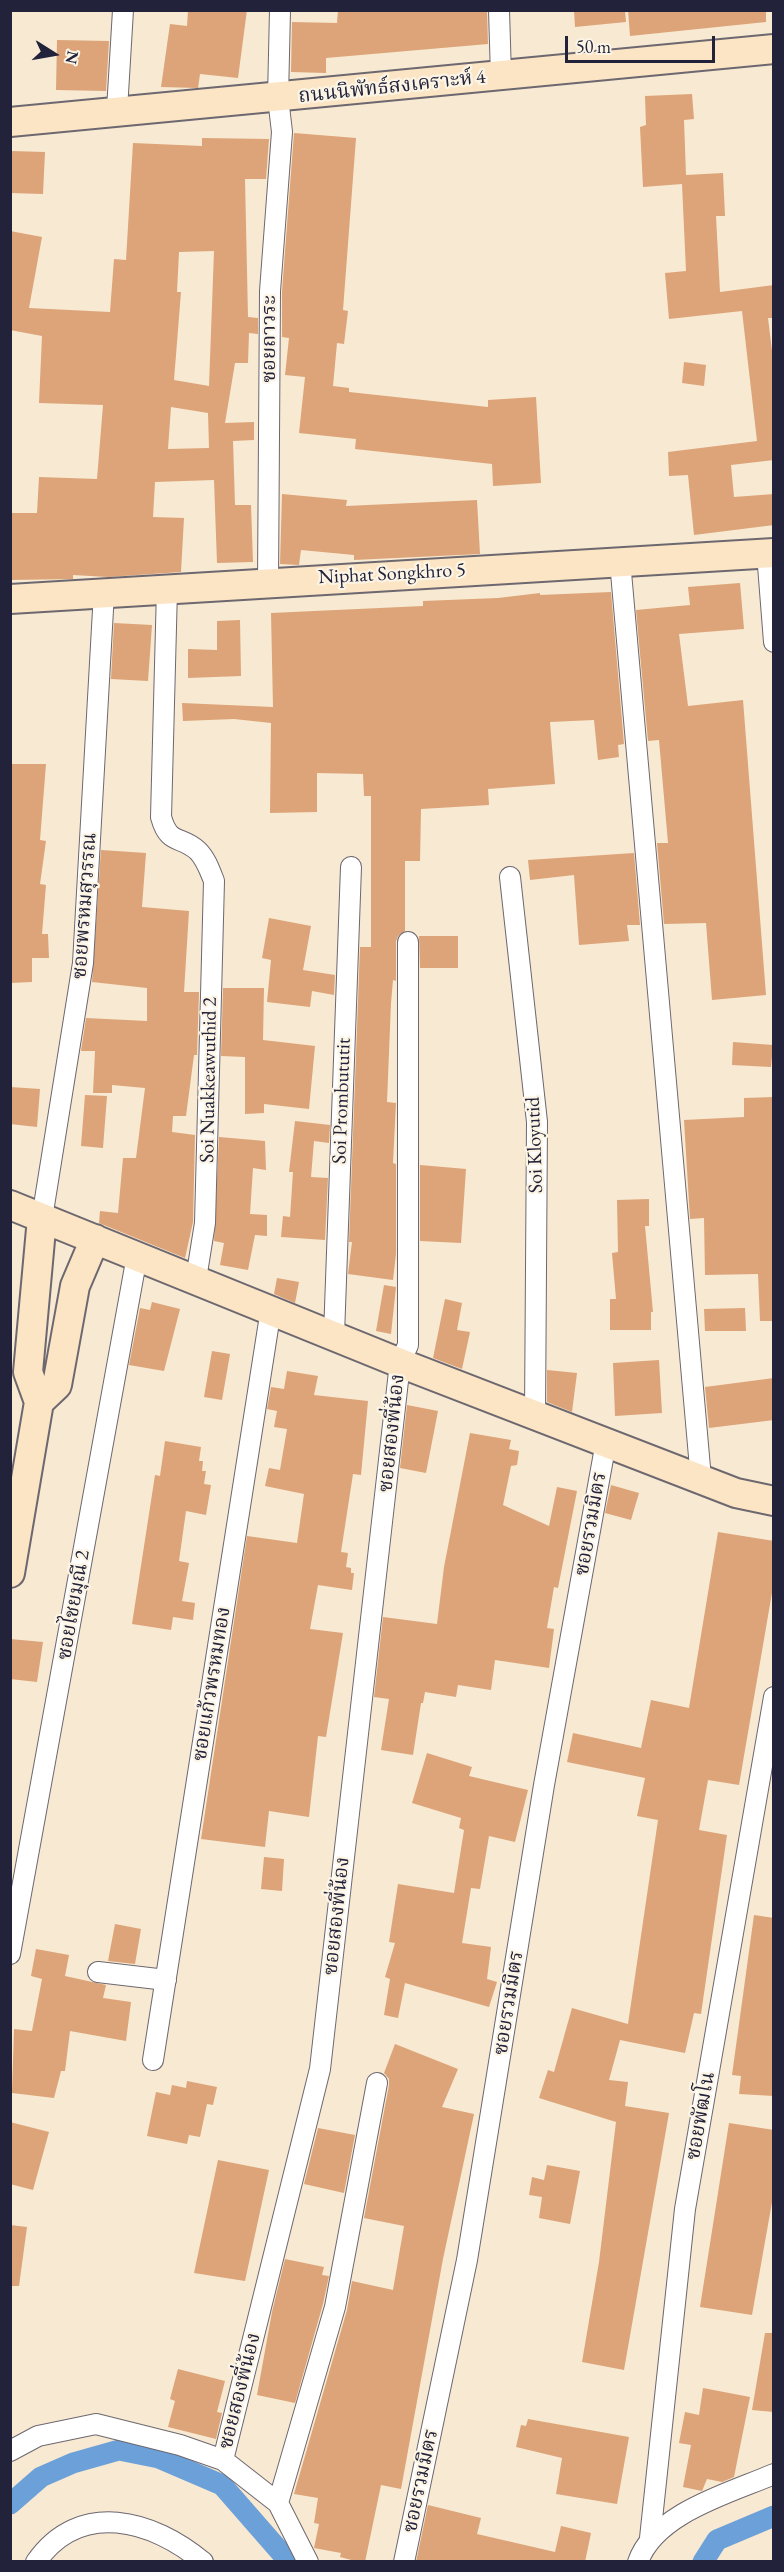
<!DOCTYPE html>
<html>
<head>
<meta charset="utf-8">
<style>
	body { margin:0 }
	#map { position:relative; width:784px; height:2572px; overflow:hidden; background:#f8e9d2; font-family:"EB Garamond",serif }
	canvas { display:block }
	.frame { position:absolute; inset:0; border:12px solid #22223b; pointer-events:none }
	.north { position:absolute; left:24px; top:24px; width:60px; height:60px; -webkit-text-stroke:4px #fcf5e5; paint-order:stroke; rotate:101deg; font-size:16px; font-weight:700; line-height:24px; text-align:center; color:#22223b }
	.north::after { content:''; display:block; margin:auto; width:21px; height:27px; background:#22223b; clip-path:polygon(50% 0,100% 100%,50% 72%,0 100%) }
	.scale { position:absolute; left:565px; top:36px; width:150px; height:27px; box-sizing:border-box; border:3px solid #22223b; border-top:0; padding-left:8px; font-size:18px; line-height:21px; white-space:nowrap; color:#22223b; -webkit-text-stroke:4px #fcf5e5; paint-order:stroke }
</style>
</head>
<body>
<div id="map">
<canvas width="784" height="2572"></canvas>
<div class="frame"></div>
<div class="north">N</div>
<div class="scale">50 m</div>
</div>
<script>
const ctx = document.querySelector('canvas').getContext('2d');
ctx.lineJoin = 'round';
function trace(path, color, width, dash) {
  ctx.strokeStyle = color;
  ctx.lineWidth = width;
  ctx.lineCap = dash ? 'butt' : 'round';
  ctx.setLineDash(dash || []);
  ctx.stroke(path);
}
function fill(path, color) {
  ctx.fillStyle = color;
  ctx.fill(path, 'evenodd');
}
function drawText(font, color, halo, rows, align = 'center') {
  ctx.font = font + ' "EB Garamond","Noto Serif Thai",serif';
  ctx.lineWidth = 4.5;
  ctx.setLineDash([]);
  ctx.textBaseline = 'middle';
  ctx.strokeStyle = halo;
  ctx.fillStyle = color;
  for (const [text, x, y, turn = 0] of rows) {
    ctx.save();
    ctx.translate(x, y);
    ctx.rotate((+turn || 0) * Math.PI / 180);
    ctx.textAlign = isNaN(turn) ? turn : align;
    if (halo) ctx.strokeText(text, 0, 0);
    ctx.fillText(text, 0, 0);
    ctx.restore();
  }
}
const canal = new Path2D(`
	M 10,2504 L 41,2477 L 73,2463 L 119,2450 L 159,2458 L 222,2485 L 284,2556 L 285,2562
	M 703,2562 L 717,2540 L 774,2516`);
const building = new Path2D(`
	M 188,10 L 247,10 L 238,78 L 200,74 L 198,88 L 161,87 L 170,24 L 187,26 Z
	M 338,10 L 487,10 L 488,44 L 326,58 L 326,73 L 291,72 L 292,22 L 337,23 Z
	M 574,10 L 625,10 L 626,22 L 575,27 Z
	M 628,10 L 766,10 L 766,22 L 630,36 Z
	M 57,40 L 109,41 L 106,91 L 56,90 Z
	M 692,94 L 694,119 L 684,120 L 686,175 L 723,173 L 725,216 L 716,216 L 720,292 L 774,285 L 774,318 L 768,318 L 774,367 L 774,460 L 731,465 L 734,497 L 774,494 L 774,525 L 694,535 L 688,475 L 669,476 L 668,452 L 757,441 L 742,311 L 669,319 L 665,273 L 686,271 L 682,184 L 643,187 L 640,127 L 646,125 L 645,96 Z
	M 294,133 L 356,138 L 343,310 L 348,311 L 344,344 L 337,343 L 333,386 L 349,388 L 349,392 L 488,407 L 488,400 L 536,397 L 541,483 L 493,486 L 492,464 L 355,449 L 356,439 L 299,433 L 305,377 L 285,375 L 289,338 L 282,337 L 282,291 Z
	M 202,138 L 269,139 L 266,179 L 245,179 L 248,317 L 258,318 L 258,334 L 249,333 L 248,363 L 235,363 L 225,423 L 254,422 L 254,440 L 233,441 L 235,505 L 251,505 L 253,562 L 217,563 L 214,480 L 155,482 L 153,517 L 184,518 L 181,572 L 108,577 L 73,575 L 73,579 L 10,580 L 10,513 L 37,513 L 39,477 L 97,479 L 103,405 L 39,403 L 42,336 L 10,330 L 10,231 L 42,237 L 29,308 L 110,312 L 114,259 L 126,260 L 133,143 L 202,146 ZM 214,251 L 209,386 L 174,380 L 181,292 L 177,292 L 179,252 ZM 171,407 L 208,413 L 209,448 L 168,449 Z
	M 10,151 L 45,152 L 43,194 L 10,193 Z
	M 684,362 L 706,365 L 704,386 L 682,383 Z
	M 282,494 L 347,500 L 346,506 L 477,500 L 480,554 L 354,560 L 354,555 L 301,550 L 299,565 L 280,564 Z
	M 740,583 L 744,629 L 679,634 L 688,706 L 743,700 L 766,995 L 712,1000 L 706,923 L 664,924 L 657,843 L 668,843 L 659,740 L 648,741 L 636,610 L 690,605 L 688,587 Z
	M 611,592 L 624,744 L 618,745 L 619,757 L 598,760 L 594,720 L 550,722 L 555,784 L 488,789 L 489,805 L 421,809 L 420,861 L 405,861 L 405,931 L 398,936 L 396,941 L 396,981 L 393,980 L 391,1003 L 387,1102 L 396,1103 L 393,1163 L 396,1164 L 396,1254 L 393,1280 L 348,1274 L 352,1242 L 349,1242 L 360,947 L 371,947 L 371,796 L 364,796 L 363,774 L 317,773 L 317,812 L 270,813 L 271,723 L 234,719 L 183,721 L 182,703 L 273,707 L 271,613 L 423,606 L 423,601 L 498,598 L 540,593 L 540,595 Z
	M 240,620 L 241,676 L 188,678 L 188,649 L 217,650 L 217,621 Z
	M 114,623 L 152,625 L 148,681 L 111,679 Z
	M 10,764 L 46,764 L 40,840 L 46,841 L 40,884 L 46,885 L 42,934 L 48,934 L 49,958 L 32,958 L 32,982 L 10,983 Z
	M 101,850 L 146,853 L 142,907 L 189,911 L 184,992 L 199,992 L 197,1055 L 194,1055 L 186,1116 L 173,1116 L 172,1132 L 195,1135 L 193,1222 L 185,1258 L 99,1223 L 100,1211 L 118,1213 L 123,1158 L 136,1158 L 145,1088 L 112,1085 L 112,1093 L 93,1093 L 95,1051 L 81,1051 L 86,1018 L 147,1021 L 147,988 L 92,982 Z
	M 634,853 L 640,925 L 627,925 L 629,941 L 579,945 L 574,875 L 530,880 L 528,860 Z
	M 269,918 L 311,926 L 303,970 L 335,975 L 334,995 L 312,991 L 310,1007 L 267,1002 L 271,960 L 262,958 Z
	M 419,936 L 458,936 L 458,968 L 420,968 Z
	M 223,988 L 264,988 L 263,1040 L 315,1046 L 309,1109 L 264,1104 L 264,1113 L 245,1114 L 245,1057 L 221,1056 Z
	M 733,1042 L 773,1045 L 771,1067 L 732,1065 Z
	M 10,1087 L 40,1089 L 37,1127 L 10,1124 Z
	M 85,1095 L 107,1096 L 103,1148 L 81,1146 Z
	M 774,1097 L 774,1321 L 760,1321 L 758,1274 L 705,1275 L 704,1218 L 690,1219 L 684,1120 L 744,1117 L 744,1098 Z
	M 295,1121 L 330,1125 L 329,1143 L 314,1141 L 311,1177 L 328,1178 L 325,1240 L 281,1237 L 283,1216 L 290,1217 L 293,1172 L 289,1172 Z
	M 219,1137 L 265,1141 L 266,1170 L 253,1168 L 250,1214 L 267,1215 L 267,1236 L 255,1235 L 248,1270 L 220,1265 L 224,1243 L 214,1241 Z
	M 420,1165 L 466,1169 L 461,1243 L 420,1241 Z
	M 649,1199 L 649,1226 L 645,1226 L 653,1312 L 651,1312 L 651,1330 L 610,1330 L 610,1299 L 616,1299 L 612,1253 L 618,1252 L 617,1200 Z
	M 277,1278 L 299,1282 L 295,1303 L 274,1294 Z
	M 384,1285 L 396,1287 L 391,1334 L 376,1331 Z
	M 445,1299 L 462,1303 L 457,1330 L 470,1332 L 462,1369 L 433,1358 Z
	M 152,1302 L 180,1309 L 164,1371 L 129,1365 L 140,1308 L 150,1310 Z
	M 745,1308 L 746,1331 L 705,1331 L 704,1309 Z
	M 212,1351 L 230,1354 L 222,1400 L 204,1397 Z
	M 659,1360 L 662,1413 L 615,1416 L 613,1363 Z
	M 547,1370 L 577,1373 L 572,1412 L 547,1402 Z
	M 287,1371 L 318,1376 L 314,1395 L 368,1401 L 361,1475 L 353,1474 L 341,1552 L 348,1553 L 346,1567 L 351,1568 L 351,1573 L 354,1573 L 352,1590 L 318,1585 L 310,1629 L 343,1633 L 326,1737 L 318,1736 L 309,1817 L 269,1811 L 265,1847 L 201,1839 L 247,1536 L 297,1543 L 304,1494 L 265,1486 L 269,1468 L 280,1470 L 287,1429 L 274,1427 L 277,1411 L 267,1409 L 271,1387 L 284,1389 Z
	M 774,1378 L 774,1420 L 709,1428 L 705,1387 Z
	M 407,1405 L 438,1411 L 426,1473 L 400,1468 Z
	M 470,1433 L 511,1440 L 509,1449 L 519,1451 L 517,1465 L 511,1466 L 503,1505 L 549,1526 L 557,1487 L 577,1491 L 558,1588 L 554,1587 L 547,1628 L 554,1629 L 549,1668 L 495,1660 L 491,1690 L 458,1685 L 456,1697 L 425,1692 L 423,1703 L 421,1703 L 413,1755 L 381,1750 L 389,1699 L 374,1697 L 383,1617 L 437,1624 L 444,1567 Z
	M 165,1441 L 201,1447 L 199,1461 L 203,1461 L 202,1471 L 206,1471 L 204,1484 L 211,1485 L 206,1515 L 186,1511 L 179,1561 L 189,1563 L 182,1601 L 195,1603 L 193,1620 L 173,1617 L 171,1630 L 132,1624 L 155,1475 L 160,1476 Z
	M 611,1485 L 639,1493 L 631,1520 L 605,1513 Z
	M 718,1532 L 774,1541 L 774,1581 L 739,1785 L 708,1780 L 699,1830 L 727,1835 L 701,2014 L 694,2013 L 685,2053 L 620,2040 L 609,2080 L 628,2082 L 625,2106 L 669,2113 L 624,2370 L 582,2362 L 599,2262 L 616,2122 L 539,2098 L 548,2070 L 554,2072 L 572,2008 L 628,2024 L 658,1820 L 637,1816 L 645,1778 L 567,1762 L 573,1733 L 641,1748 L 651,1700 L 689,1708 Z
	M 10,1639 L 43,1642 L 37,1682 L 10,1679 Z
	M 427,1753 L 472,1767 L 469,1776 L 528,1790 L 515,1842 L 489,1836 L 480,1889 L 471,1888 L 462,1943 L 491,1947 L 487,1979 L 497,1982 L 489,2007 L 405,1983 L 398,2018 L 384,2015 L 390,1979 L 385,1977 L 395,1943 L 389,1942 L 398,1884 L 454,1893 L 464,1830 L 459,1828 L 461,1818 L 412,1803 Z
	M 264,1857 L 284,1859 L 282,1891 L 261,1889 Z
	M 754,1915 L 774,1918 L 774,2096 L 739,2094 L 741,2076 L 732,2075 Z
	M 115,1924 L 141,1929 L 135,1964 L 108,1961 Z
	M 36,1949 L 69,1955 L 65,1976 L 106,1985 L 103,1998 L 131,2002 L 126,2041 L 70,2031 L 65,2071 L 61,2071 L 54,2098 L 12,2093 L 14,2029 L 32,2031 L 42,1979 L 31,1976 Z
	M 395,2044 L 458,2069 L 442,2107 L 474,2114 L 443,2259 L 401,2489 L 381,2485 L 365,2562 L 359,2562 L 340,2557 L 341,2553 L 314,2548 L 319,2524 L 314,2523 L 318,2498 L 294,2494 L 347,2310 L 352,2281 L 393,2290 L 404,2226 L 364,2218 L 389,2085 L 389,2079 L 384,2073 Z
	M 187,2081 L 217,2087 L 213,2105 L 207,2104 L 200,2137 L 189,2135 L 187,2144 L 147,2136 L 156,2092 L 170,2095 L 172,2085 L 186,2088 Z
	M 10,2122 L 49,2132 L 33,2190 L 10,2184 Z
	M 729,2123 L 774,2130 L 774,2191 L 752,2315 L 700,2307 Z
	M 318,2128 L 355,2135 L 344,2193 L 304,2184 Z
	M 218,2160 L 269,2170 L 245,2281 L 194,2273 Z
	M 547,2165 L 580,2171 L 570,2224 L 539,2218 L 542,2197 L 529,2195 L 532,2177 L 544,2180 Z
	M 10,2225 L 27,2227 L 19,2286 L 10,2286 Z
	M 285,2259 L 324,2267 L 322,2275 L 329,2276 L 323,2304 L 295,2403 L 257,2395 L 272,2312 Z
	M 765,2333 L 774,2333 L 774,2412 L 752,2410 Z
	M 178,2369 L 225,2381 L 217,2412 L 222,2413 L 216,2439 L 168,2427 L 175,2401 L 170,2399 Z
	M 703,2388 L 750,2397 L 734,2477 L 722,2482 L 707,2479 L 702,2491 L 683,2487 L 691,2445 L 679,2443 L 685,2412 L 699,2415 Z
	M 528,2419 L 629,2437 L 617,2504 L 556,2494 L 562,2458 L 516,2447 L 521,2425 L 526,2426 Z
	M 428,2505 L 481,2518 L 477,2534 L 555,2552 L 561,2526 L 591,2533 L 585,2562 L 416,2562 Z`);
const street = new Path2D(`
	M 499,10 L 501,76
	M 117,110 L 123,10
	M 767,553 L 774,642
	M 620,561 L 701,1479
	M 268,581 L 270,291 L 282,132 L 278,98 L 280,10
	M 167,589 L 161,817 C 169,846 181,835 198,851 C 206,859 210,871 214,881 L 205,1223 L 196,1279
	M 510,877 L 537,1122 L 535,1414
	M 42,1218 L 83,963 L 104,592
	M 334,1335 L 351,867
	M 10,1954 L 137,1256
	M 98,1972 L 166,1980
	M 153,2060 L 271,1309
	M 10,2451 L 38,2436 L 96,2424 L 180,2445 L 223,2460 L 278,2503 L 308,2562
	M 223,2460 L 320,2069 L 400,1363 L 408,1345 L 408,942
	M 278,2503 L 335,2307 L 377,2083
	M 650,2538 L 685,2209 L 774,1697
	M 36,2562 C 80,2499 153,2520 203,2562
	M 404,2562 L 467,2260 L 544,1785 L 606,1442
	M 638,2562 C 655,2513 730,2493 774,2474`);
const secondary = new Path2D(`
	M 10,122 L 774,49
	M 10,599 L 774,553
	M 10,1205 L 400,1363 L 736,1493 L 774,1501
	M 39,1402 L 57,1385 L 75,1286 L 95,1239
	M 10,1573 L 39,1402 L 28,1372 L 42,1218`);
const streetNames = [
	["ถนนนิพัทธ์สงเคราะห์ 4",392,87,-6],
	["ซอยถาวระ",270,339,-90],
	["Niphat Songkhro 5",392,574,-3],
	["ซอยพรหมสุวรรณ",85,906,-86],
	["Soi Nuakkeawuthid 2",209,1080,-89],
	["Soi Prombututit",342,1101,-88],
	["Soi Kloyutid",535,1145,-92],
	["ซอยสองพี่น้อง",392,1433,-84],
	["ซอยรวมมิตร",591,1524,-80],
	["ซอยไชยมุณี 2",74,1605,-80],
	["ซอยแก้วพรหมทอง",212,1684,-81],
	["ซอยสองพี่น้อง",337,1916,-84],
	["ซอยรวมมิตร",509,2003,-81],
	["ซอยพัฒโน",701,2116,-80],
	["ซอยสองพี่น้อง",240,2391,-76],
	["ซอยรวมมิตร",421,2481,-78]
];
trace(canal, '#6ca0d8', 21);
fill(building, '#dca478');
trace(street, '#6d6870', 22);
trace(secondary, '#6d6870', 32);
trace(street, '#fff', 20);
trace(secondary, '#fce5c4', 28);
drawText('20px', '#22223b', '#fcf5e5', streetNames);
</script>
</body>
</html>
